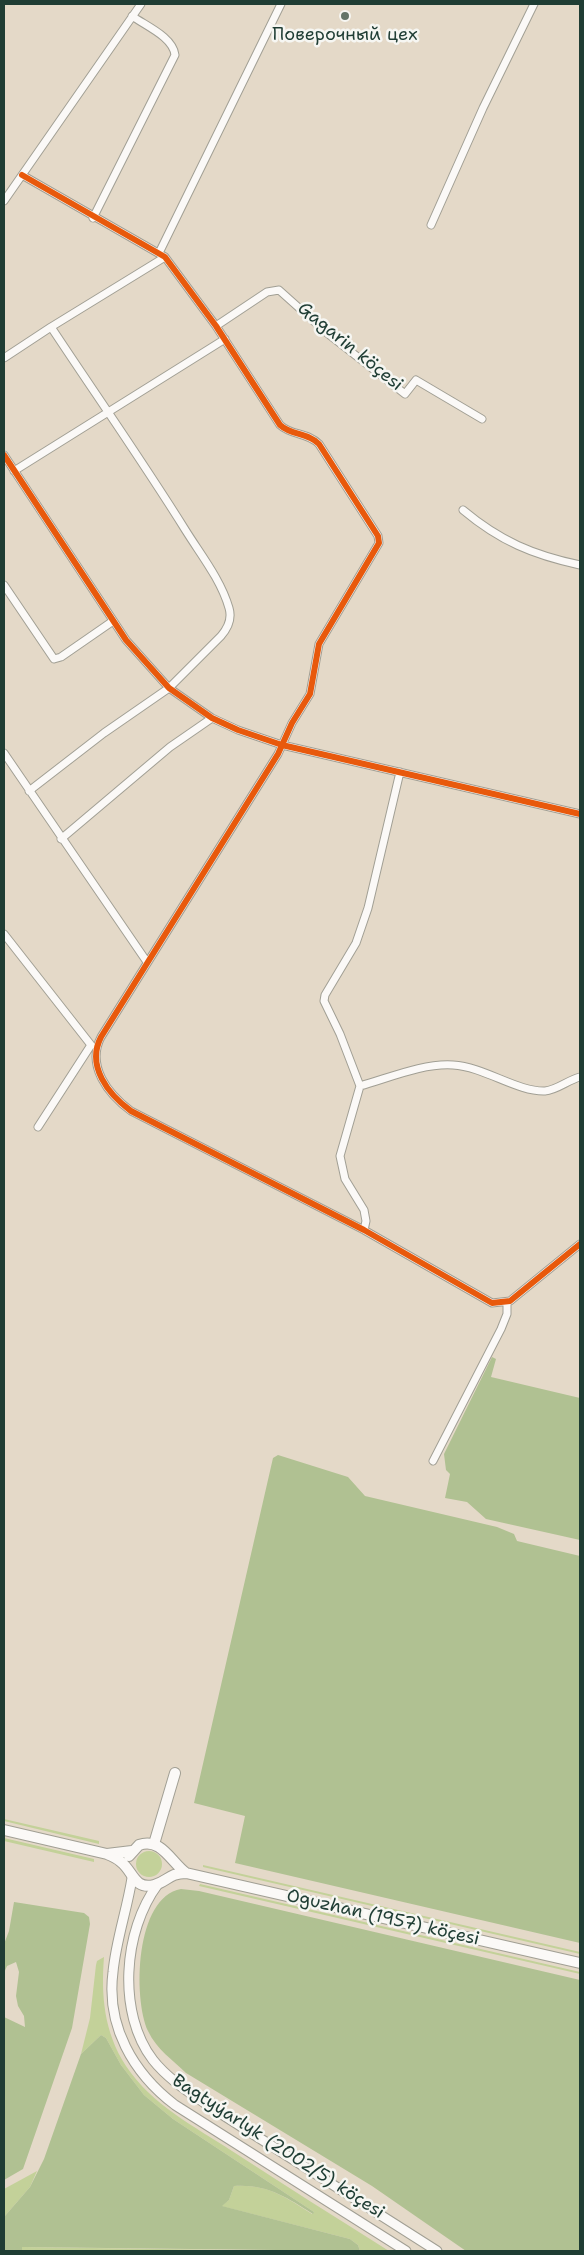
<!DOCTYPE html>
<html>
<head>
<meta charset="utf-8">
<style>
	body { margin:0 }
	#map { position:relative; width:584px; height:2255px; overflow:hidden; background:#e4d9c8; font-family:"Shantell Sans",sans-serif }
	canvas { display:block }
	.frame { position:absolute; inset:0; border:5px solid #1f3d34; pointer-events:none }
</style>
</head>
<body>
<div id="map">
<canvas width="584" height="2255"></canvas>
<div class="frame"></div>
</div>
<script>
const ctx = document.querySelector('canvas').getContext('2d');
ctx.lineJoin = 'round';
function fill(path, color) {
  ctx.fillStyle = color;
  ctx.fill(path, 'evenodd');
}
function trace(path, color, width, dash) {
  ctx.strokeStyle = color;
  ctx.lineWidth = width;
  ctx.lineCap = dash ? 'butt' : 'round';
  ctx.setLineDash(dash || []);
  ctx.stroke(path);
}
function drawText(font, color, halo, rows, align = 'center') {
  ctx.font = font + ' "Shantell Sans",sans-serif';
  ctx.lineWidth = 5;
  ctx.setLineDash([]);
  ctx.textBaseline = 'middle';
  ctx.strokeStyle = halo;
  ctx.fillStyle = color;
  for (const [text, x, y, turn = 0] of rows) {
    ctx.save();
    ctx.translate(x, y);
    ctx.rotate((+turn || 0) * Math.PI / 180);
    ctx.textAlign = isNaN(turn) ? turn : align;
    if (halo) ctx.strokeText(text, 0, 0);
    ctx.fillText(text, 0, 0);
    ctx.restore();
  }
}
const green = new Path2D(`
	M 4,1819 L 99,1841 L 99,1844 L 4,1821 Z
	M 4,1838 L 94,1859 L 94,1862 L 4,1841 Z
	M136 1864a13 13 0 1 1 26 0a13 13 0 1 1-26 0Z
	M 203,1865 L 580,1952 L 580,1954 L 203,1867 Z
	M 200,1884 L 580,1972 L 580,1974 L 199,1886 Z
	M 104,1957 C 101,1996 104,2032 126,2066 C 152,2105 194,2126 232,2151 C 284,2185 337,2218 389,2251 L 360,2251 L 358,2245 L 350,2239 L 221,2206 L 229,2200 L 234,2186 C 268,2184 285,2197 312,2214 L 314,2212 L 173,2119 L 144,2095 L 121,2065 L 106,2038 L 101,2035 L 81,2054 L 90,2018 L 96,1965 L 97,1961 Z
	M 37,2171 L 30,2187 L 4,2217 L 4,2189 Z
	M 22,2247 L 304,2251 L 22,2251 Z`);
const forest = new Path2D(`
	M 492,1357 L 496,1359 L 491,1377 L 580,1398 L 580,1540 L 486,1519 L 467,1502 L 445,1498 L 450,1474 L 446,1470 L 444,1454 Z
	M 278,1455 L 348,1477 L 365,1496 L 497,1527 L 514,1534 L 517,1541 L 580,1556 L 580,1943 L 235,1863 L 245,1816 L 194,1803 L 273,1458 Z
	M 181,1889 L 199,1891 L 580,1980 L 580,2251 L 466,2251 L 372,2186 L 186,2073 C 172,2059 157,2050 148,2031 C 133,1998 135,1897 181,1889 Z
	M 14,1902 L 84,1913 L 89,1917 L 90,1924 L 72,2028 L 23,2169 L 4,2180 L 4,2017 L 25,2027 L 24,2016 L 18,2006 L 16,1996 L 19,1972 L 16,1962 L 7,1966 L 4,1973 L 4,1944 L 9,1931 Z
	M 101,2035 L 106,2038 L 121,2065 L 144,2095 L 173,2119 L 314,2212 L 313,2214 C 286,2197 267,2184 234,2186 L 229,2200 L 222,2206 L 350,2239 L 358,2245 L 360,2251 L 22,2247 L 22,2251 L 4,2251 L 4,2217 L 30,2187 L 44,2159 L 81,2054 Z`);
const minor = new Path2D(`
	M 22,175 L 165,257 L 216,326 L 280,425 C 292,436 307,432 319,444 L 378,536 L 379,543 L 319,644 L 310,694 L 292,723 L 278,754 L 101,1037 C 86,1066 108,1094 131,1111 L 364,1230 L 492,1303 L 510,1301 L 580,1244
	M 4,201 L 141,4
	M 93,218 L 175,55 C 173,37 146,26 132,16
	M 431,225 L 483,108 L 534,4
	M 159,253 L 281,4
	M 216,326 L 267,292 L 279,290 L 327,333 L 405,394 L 416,380 L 482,419
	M 51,327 L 165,257
	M 4,358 L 51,327 C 96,395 143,462 186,531 C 201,555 221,580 229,608 C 232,618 228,628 221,636 L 169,688 L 104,733 L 29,791
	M 4,455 L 126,640 L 169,688 L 212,718 L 238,730 L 282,745 L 580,814
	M 14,471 L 225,339
	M 463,510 C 500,541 533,555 580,565
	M 4,585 L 54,659 L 61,657 L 113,621
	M 4,753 L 147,962
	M 61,839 L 170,747 L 212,718
	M 4,934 L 91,1045 L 38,1127
	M 360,1086 C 389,1078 423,1063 453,1065 C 485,1067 517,1092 545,1091 C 557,1090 568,1080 580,1077
	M 364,1230 L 366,1221 L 364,1210 L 345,1179 L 340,1156 L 360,1086 L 340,1034 L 324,1001 L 325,995 L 356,943 L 368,908 L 400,772
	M 433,1461 L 501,1329 L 507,1314 L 507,1302`);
const tertiary = new Path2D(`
	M 132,1878 C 127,1910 116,1940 113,1972 C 106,2026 133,2073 175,2105 L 406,2251
	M 158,1884 C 123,1931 117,2013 153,2060 C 168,2079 189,2092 209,2106 L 437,2251`);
const secondary = new Path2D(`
	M 4,1830 L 107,1854
	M 154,1844 L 175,1773
	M 132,1851 L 107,1854 C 112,1856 117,1858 121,1862 C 133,1871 134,1890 154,1885 C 167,1882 169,1873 186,1873 L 580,1963
	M 129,1856 L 139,1845 C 161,1837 171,1862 186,1873`);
const cycleway = new Path2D(`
	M 22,175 L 165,257 L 216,326 L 280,425 C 292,436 307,432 319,444 L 378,536 L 379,543 L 319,644 L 310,694 L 292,723 L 278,754 L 101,1037 C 86,1066 108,1094 131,1111 L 364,1230 L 492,1303 L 510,1301 L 580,1244
	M 4,455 L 126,640 L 169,688 L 212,718 L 238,730 L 282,745 L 580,814`);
const markers = [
	[345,16,5,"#647468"]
];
const poiNames = [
	["Поверочный цех",345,35]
];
const streetNames = [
	["Gagarin köçesi",350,347,39],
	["Oguzhan (1957) köçesi",383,1918,13],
	["Bagtyýarlyk (2002/5) köçesi",278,2147,33]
];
fill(green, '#c3d199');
fill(forest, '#b0c192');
trace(minor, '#a19f94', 9);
trace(tertiary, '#a19f94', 11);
trace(secondary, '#a19f94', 12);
trace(minor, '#fbf9f7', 7);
trace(tertiary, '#fbf9f7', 9);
trace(secondary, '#fbf9f7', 10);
trace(cycleway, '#e8590c', 6);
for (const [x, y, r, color] of markers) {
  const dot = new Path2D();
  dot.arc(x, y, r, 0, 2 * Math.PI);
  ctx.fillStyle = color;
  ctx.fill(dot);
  trace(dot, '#f6f6f2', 2);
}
drawText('18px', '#1f3d34', '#f6f6f2', poiNames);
drawText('18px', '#1f3d34', '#f6f6f2', streetNames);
</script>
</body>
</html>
